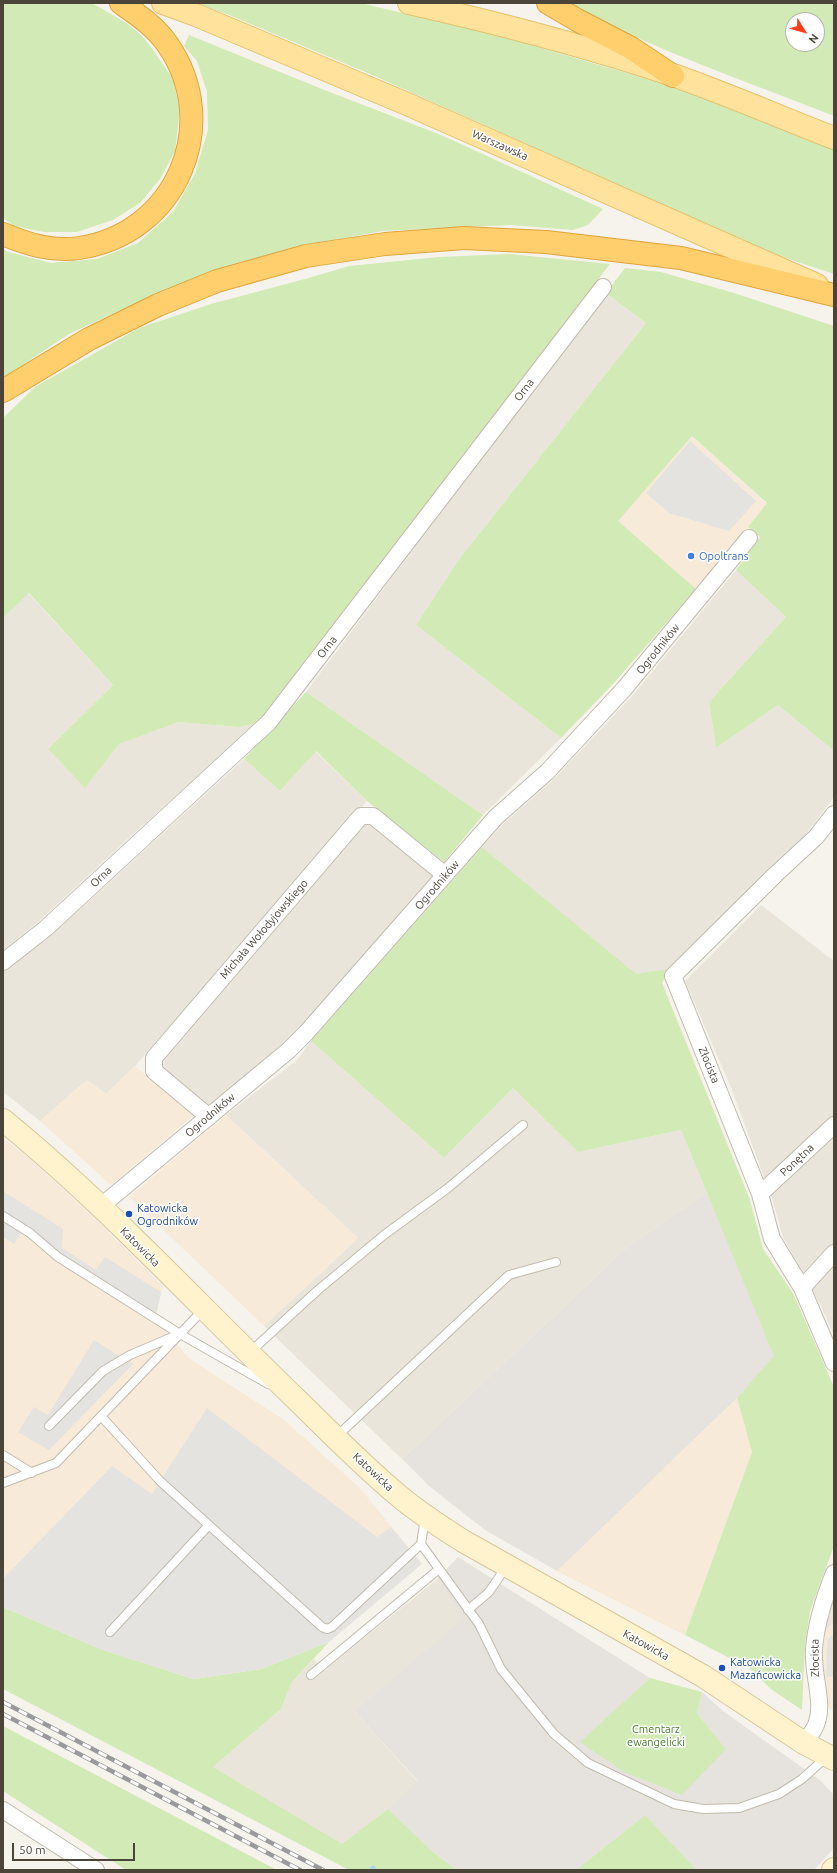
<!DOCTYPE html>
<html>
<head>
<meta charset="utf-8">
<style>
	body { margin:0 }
	#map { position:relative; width:837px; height:1873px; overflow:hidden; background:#f6f3ec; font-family:Ubuntu,sans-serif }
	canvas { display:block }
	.frame { position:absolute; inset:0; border:4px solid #4b4439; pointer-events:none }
	.north { position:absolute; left:785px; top:12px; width:40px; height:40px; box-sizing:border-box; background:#fff; border:1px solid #b7b4b0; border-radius:50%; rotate:127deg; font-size:11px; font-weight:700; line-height:16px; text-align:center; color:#4b4439 }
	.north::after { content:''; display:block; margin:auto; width:14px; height:18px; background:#fc3f1d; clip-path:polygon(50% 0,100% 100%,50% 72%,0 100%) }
	.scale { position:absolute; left:12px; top:1843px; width:123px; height:18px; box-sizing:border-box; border:2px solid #4b4439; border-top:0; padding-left:5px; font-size:12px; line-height:14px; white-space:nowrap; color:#4b4439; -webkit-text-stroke:3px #fff; paint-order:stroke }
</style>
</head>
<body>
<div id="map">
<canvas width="837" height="1873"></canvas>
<div class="frame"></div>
<div class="north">N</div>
<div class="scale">50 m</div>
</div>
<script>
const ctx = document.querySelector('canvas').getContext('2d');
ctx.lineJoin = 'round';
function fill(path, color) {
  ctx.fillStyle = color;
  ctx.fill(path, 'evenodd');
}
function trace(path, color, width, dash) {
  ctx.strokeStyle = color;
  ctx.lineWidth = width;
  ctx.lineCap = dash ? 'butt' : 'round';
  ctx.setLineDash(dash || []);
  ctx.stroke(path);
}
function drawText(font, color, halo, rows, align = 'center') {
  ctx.font = font + ' Ubuntu,sans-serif';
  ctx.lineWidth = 3;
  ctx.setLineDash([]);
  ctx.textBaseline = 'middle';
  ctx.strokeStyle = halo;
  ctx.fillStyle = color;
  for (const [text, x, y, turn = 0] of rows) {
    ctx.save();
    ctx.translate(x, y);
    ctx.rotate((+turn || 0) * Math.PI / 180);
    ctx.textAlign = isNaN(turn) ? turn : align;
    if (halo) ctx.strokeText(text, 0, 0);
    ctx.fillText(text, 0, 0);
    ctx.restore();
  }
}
const residential = new Path2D(`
	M 606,293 L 646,323 L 460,558 L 416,625 L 561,738 L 483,815 L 306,692 Z
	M 736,570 L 786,617 L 709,702 L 716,748 L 778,705 L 834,751 L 834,797 L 808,832 L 669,969 L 636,975 L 482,847 L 504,823 L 554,779 L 633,695 Z
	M 28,593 L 113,685 L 48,749 L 85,787 L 119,744 L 179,722 L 239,727 L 257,723 L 131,836 L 37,923 L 3,950 L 3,618 Z
	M 315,751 L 367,801 L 135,1066 L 106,1094 L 87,1080 L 40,1121 L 3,1092 L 3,970 L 88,902 L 244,759 L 280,791 Z
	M 363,824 L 372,824 L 434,874 L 347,975 L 288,1039 L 209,1106 L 161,1067 L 161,1058 Z
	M 761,905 L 834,961 L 834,1335 L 822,1308 L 783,1237 L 772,1199 L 732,1090 L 685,981 Z
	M 311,1041 L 444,1158 L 513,1088 L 578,1152 L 681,1130 L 707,1193 L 625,1249 L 402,1459 L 264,1326 L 358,1238 L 226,1115 L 297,1060 Z
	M 437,1579 L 465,1618 L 354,1711 L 418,1782 L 388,1809 L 342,1845 L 213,1767 L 281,1709 L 292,1682 L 314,1659 L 325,1670 Z
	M 834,1590 L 834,1622 L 819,1636 Z`);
const commercial = new Path2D(`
	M 692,436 L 767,504 L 696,589 L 617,521 Z
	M 135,1066 L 194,1115 L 111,1185 L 40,1121 L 87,1080 L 106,1094 Z
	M 226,1115 L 358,1238 L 264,1326 L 129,1197 Z
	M 3,1138 L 28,1157 L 90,1214 L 163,1286 L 155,1319 L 190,1359 L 283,1419 L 360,1488 L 422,1564 L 329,1642 L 3,1607 Z
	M 737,1398 L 752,1452 L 685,1635 L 557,1571 Z
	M 834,1622 L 834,1711 L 813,1700 L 819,1636 Z`);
const industrial = new Path2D(`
	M 707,1193 L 775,1356 L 737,1398 L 557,1571 L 485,1530 L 429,1486 L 402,1459 L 625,1249 Z
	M 458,1557 L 650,1678 L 581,1742 L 726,1749 L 697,1713 L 702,1692 L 723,1711 L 821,1781 L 834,1795 L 834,1848 L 814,1870 L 697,1870 L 645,1815 L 576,1870 L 457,1870 L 433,1852 L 388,1809 L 418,1781 L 354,1711 L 464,1618 L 437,1579 Z`);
const green = new Path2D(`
	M 3,3 L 92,3 L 128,24 L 141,35 L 151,47 L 173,79 L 180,110 L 175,151 L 160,179 L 140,203 L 113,220 L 77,232 L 44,232 L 14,226 L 3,218 Z
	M 197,3 L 361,3 L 394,11 L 486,32 L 647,79 L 736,109 L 834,149 L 834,274 L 774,254 L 370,74 L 229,15 Z
	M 568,3 L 834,3 L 834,116 C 746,81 650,49 568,3 ZM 793,20 L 817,20 L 817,44 L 793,44 Z
	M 189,35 L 322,89 L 441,135 L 603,209 L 588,225 L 573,230 L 510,225 L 383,231 L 306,245 L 233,264 L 149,297 L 69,334 L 3,378 L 3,249 L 8,252 L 51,263 L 97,259 L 138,243 L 173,212 L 195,174 L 208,130 L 207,92 L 197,61 L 184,46 Z
	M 509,254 L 610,264 L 257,723 L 239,727 L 179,722 L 119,744 L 85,788 L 48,749 L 113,685 L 29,593 L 3,618 L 3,418 L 35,387 L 139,328 L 211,304 L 305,279 L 349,266 L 439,257 Z
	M 625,268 L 661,272 L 734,293 L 834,326 L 834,751 L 778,705 L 716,748 L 709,702 L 786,617 L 736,570 L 760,537 L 748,527 L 767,503 L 692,436 L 618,521 L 696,589 L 612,685 L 561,738 L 416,625 L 460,558 L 646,323 L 606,293 Z
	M 306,692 L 483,815 L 444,862 L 367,801 L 316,751 L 280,791 L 244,759 Z
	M 482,847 L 636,974 L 669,969 L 662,983 L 750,1200 L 763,1249 L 794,1295 L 834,1387 L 834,1546 L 810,1611 L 805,1644 L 802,1710 L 772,1690 L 749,1668 L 685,1635 L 752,1452 L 737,1398 L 774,1356 L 681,1130 L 578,1152 L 513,1088 L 444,1158 L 311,1041 Z
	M 3,1607 L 103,1650 L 194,1679 L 261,1669 L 329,1642 L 292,1682 L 281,1709 L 213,1767 L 342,1844 L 388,1809 L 433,1852 L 457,1870 L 349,1870 L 3,1689 Z
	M 650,1678 L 702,1692 L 697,1713 L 726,1749 L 682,1795 L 624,1772 L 580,1742 Z
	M 3,1726 L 277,1870 L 126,1870 L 3,1791 Z
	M 645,1815 L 697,1870 L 576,1870 Z`);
const parking = new Path2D(`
	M 690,441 L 756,501 L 729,531 L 669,513 L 646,493 Z
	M 3,1191 L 63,1229 L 62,1248 L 96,1270 L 105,1257 L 161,1292 L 155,1319 L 23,1229 L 14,1244 L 3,1237 Z
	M 94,1340 L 133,1364 L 49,1450 L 18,1432 L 34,1407 L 48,1415 Z
	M 207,1408 L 377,1537 L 391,1527 L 422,1564 L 329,1642 L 261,1669 L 194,1679 L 103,1650 L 3,1607 L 3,1579 L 112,1466 L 152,1494 Z
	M 834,1633 L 834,1677 L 826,1677 L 827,1640 Z`);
const stream = new Path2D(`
	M 372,1870 L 373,1868`);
const lane = new Path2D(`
	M 3,1216 L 30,1233 L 58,1257 L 180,1334 L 268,1384
	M 249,1353 L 318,1290 L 384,1235 L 448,1188 L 523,1125
	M 101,1416 L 160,1481 L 322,1627 L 327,1629 L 332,1627 L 421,1544
	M 49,1426 L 103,1371 L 130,1355 L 177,1335
	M 336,1437 L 509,1275 L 556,1262
	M 3,1455 L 32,1473
	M 3,1483 L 56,1463 L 203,1310
	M 425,1518 L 421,1544 L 479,1624 L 501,1669 L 554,1734 L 588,1763 L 674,1804 L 703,1809 L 739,1808 L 779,1794 L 802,1779 L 822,1761
	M 468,1610 L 489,1592 L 506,1567
	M 110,1632 L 209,1525
	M 311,1675 L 439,1569`);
const street = new Path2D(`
	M 834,814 L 816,837 L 776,874 L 673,976 L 760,1194 L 772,1239 L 802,1288 L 834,1363
	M 3,962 L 45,929 L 269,722 L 603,287
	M 209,1117 L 154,1071 L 154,1058 L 361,816 L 373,816 L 445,875
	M 760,1194 L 834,1125
	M 100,1207 L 289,1050 L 306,1033 L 496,817 L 547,772 L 624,689 L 749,538
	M 802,1288 L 834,1253
	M 804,1743 C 809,1736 815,1730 817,1722 C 824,1701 812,1673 814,1649 C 816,1622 824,1598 834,1573
	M 3,1810 L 96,1870`);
const secondary = new Path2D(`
	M 3,1120 C 107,1205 199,1306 296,1399 C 330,1432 363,1466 399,1496 C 419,1513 441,1527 463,1541 L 703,1676 L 804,1743 L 834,1759
	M 833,1870 L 834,1869`);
const primary = new Path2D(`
	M 163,3 L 196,15 L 407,104 L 817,285
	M 409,3 C 498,23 586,46 673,75 C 727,94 780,117 834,138`);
const highway = new Path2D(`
	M 548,3 L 577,20 L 631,48 L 673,76
	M 3,234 C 27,244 52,252 79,248 C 176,234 223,125 168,45 C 156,27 138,15 121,3
	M 3,391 L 89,339 L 158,305 L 217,281 L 306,256 L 385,244 L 464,238 L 546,242 L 681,258 L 834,295`);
const rail = new Path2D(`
	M 3,1702 L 323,1870
	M 3,1714 L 300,1870`);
const markers = [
	[691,556,4,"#3f7fe0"],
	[129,1214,4,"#1a4fb4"],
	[722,1668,4,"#1a4fb4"]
];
const streetNames = [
	["Warszawska",500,145,24],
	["Orna",524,390,-53],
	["Orna",327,647,-52],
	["Ogrodników",658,649,-51],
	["Orna",101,877,-43],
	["Ogrodników",437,885,-49],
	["Michała Wołodyjowskiego",264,929,-49],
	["Złocista",709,1065,68],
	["Ogrodników",210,1115,-40],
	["Ponętna",797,1160,-43],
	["Katowicka",140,1247,45],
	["Katowicka",373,1472,43],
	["Katowicka",646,1645,29],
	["Złocista",815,1658,-91]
];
const shopNames = [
	["Opoltrans",699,556]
];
const transitNames = [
	["Katowicka",137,1208],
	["Ogrodników",137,1221],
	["Katowicka",730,1662],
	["Mazańcowicka",730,1675]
];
const parkNames = [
	["Cmentarz",656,1729],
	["ewangelicki",656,1742]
];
fill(residential, '#eae5da');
fill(commercial, '#f7ead8');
fill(industrial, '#e6e2dd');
fill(green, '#d2eab5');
fill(parking, '#e5e3e0');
trace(stream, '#a9d4f2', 5);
trace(lane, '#c2bbae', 10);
trace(street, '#c2bbae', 18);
trace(secondary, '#d6c79b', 24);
trace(primary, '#e6c16a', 24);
trace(highway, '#e0a43c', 24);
trace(lane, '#fff', 8);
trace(street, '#fff', 16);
trace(secondary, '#fff3cd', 22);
trace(primary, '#ffe39c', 22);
trace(highway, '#ffcf6e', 22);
trace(rail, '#9a9a9a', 4.5);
trace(rail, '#fff', 3, [9]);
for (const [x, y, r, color] of markers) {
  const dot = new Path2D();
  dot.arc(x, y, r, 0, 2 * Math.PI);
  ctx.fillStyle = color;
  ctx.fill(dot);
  trace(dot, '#fff', 1.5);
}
drawText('11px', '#4b4439', '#fff', streetNames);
drawText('11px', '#366cbe', '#fff', shopNames, 'left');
drawText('11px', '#164399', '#fff', transitNames, 'left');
drawText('11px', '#4a7f2a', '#fff', parkNames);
</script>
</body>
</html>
